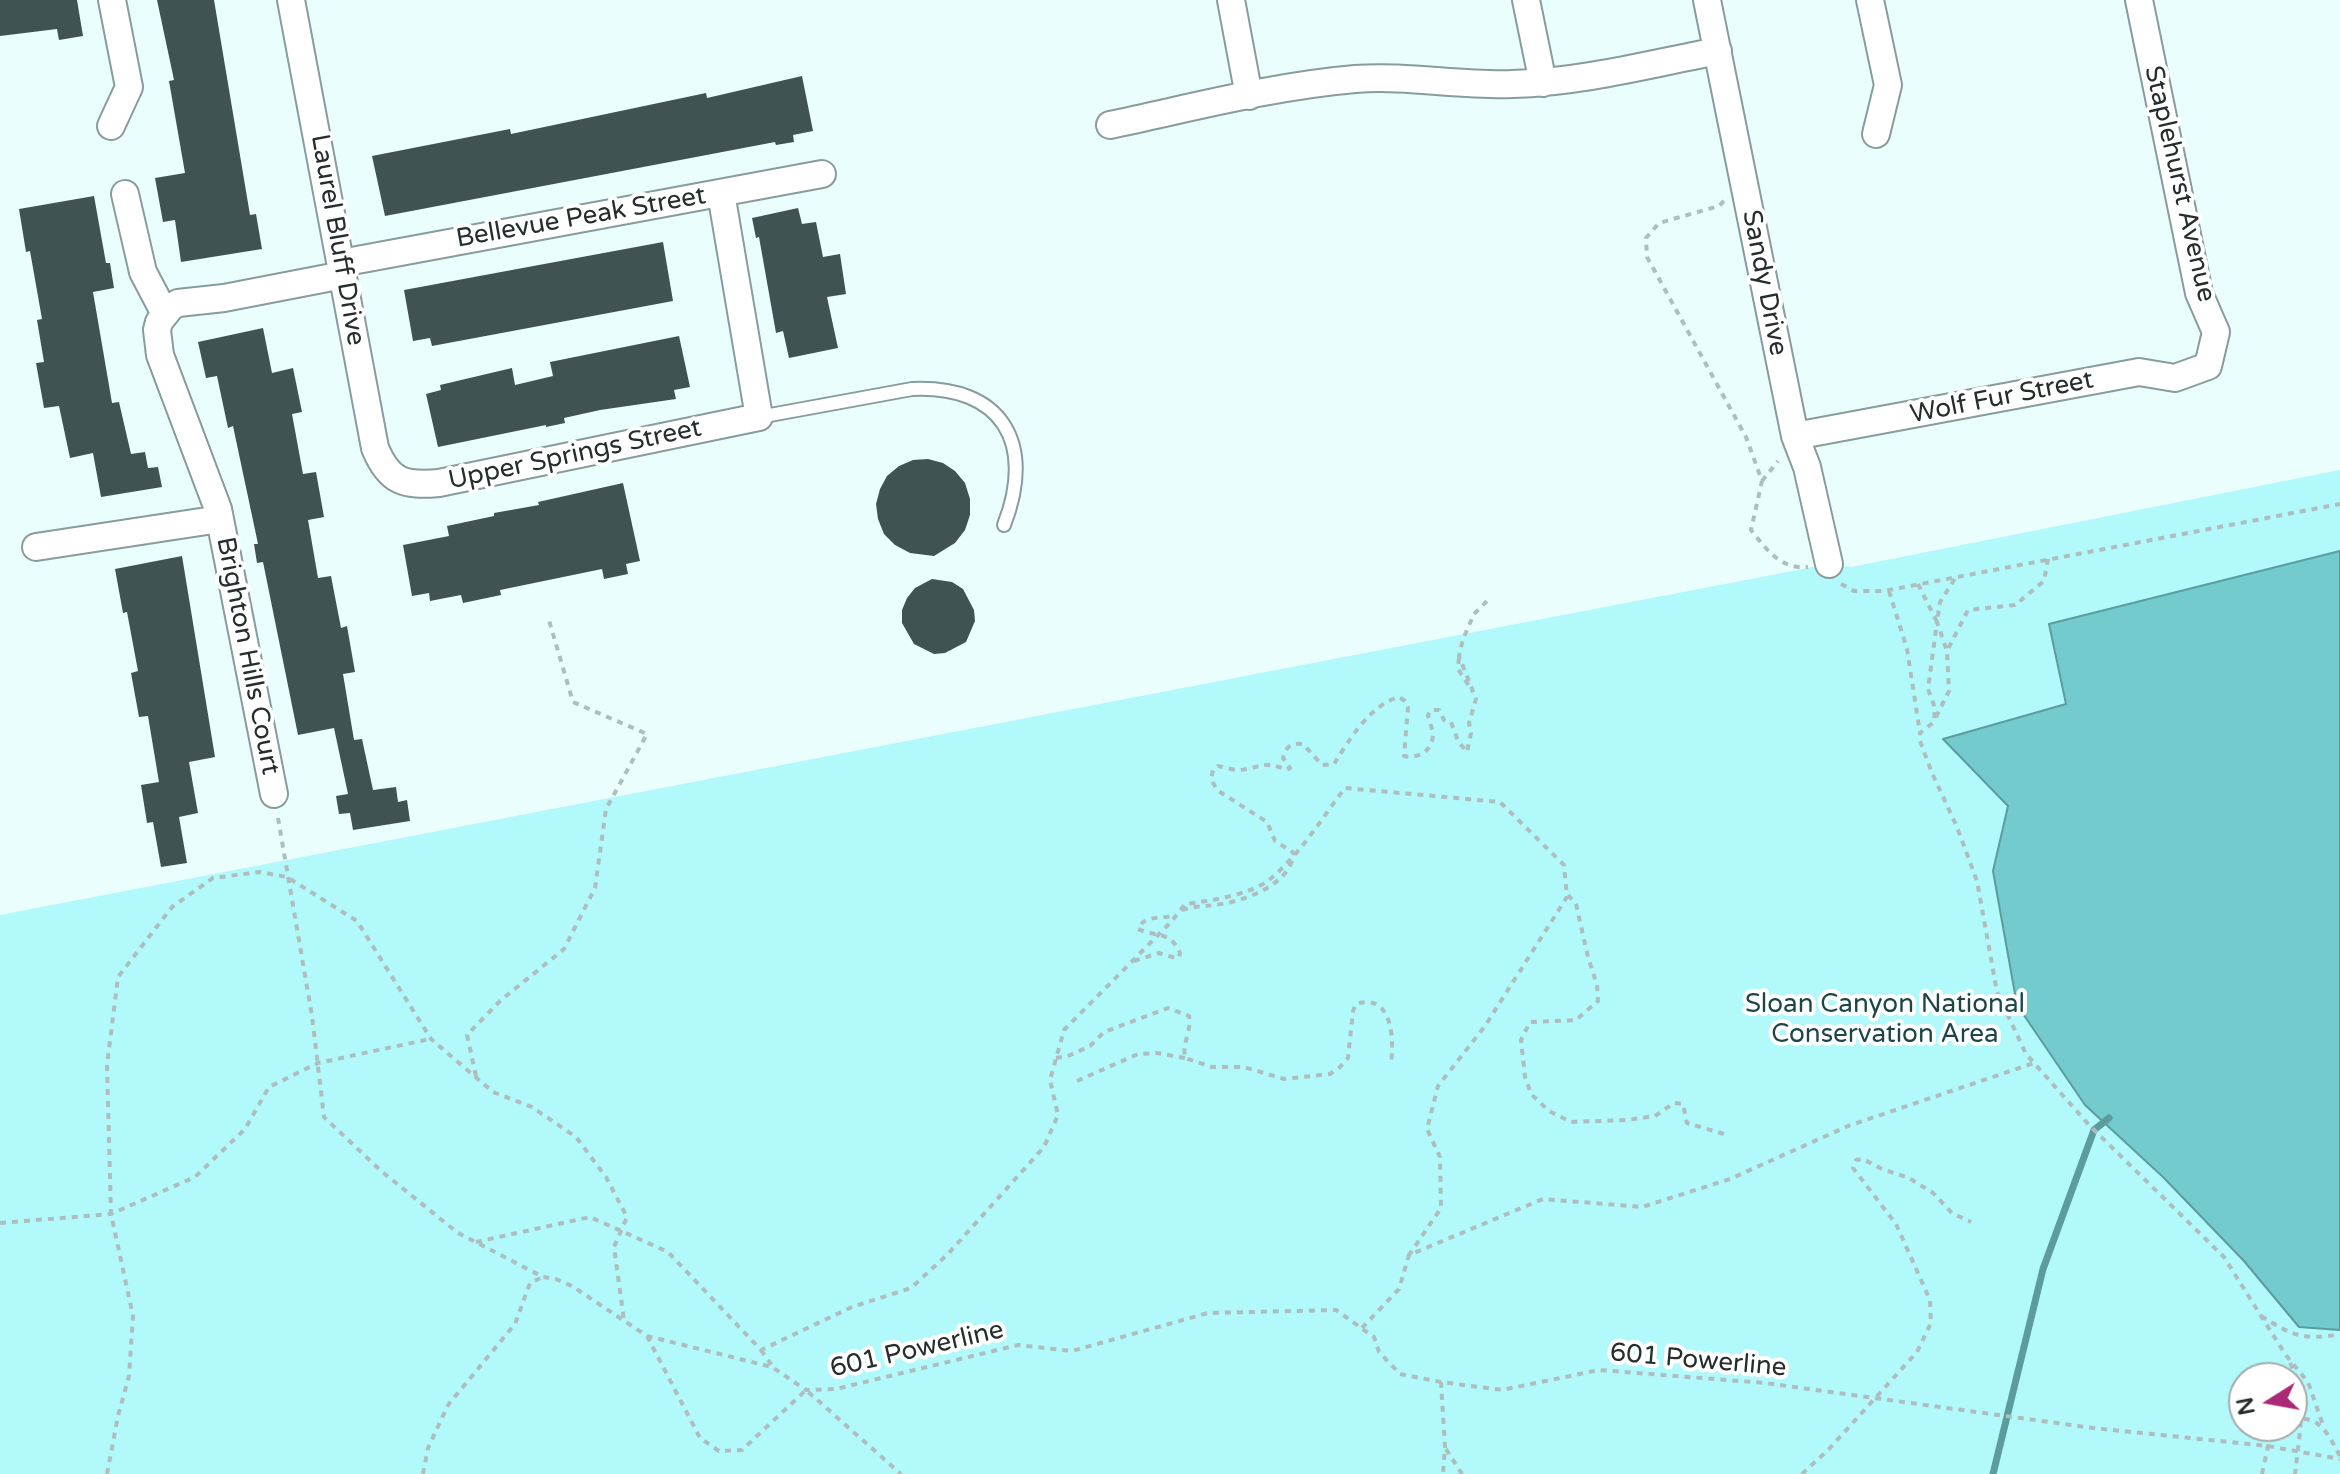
<!DOCTYPE html>
<html>
<head>
<meta charset="utf-8">
<style>
	body { margin:0 }
	#map { position:relative; width:2340px; height:1474px; overflow:hidden; background:#eafefe; font-family:"Varela Round",sans-serif }
	canvas { display:block }
	.north { position:absolute; left:2228px; top:1362px; width:80px; height:80px; box-sizing:border-box; background:#fff; border:2px solid #a8abab; border-radius:50%; rotate:259deg; font-size:22px; font-weight:700; line-height:32px; text-align:center; color:#252d2d }
	.north::after { content:''; display:block; margin:auto; width:28px; height:36px; background:#ab2a77; clip-path:polygon(50% 0,100% 100%,50% 72%,0 100%) }
</style>
</head>
<body>
<div id="map">
<canvas width="2340" height="1474"></canvas>
<div class="north">N</div>
</div>
<script>
const ctx = document.querySelector('canvas').getContext('2d');
ctx.lineJoin = 'round';
function fill(path, color) {
  ctx.fillStyle = color;
  ctx.fill(path, 'evenodd');
}
function trace(path, color, width, dash) {
  ctx.strokeStyle = color;
  ctx.lineWidth = width;
  ctx.lineCap = dash ? 'butt' : 'round';
  ctx.setLineDash(dash || []);
  ctx.stroke(path);
}
function drawText(font, color, halo, rows, align = 'center') {
  ctx.font = font + ' "Varela Round",sans-serif';
  ctx.lineWidth = 8;
  ctx.setLineDash([]);
  ctx.textBaseline = 'middle';
  ctx.strokeStyle = halo;
  ctx.fillStyle = color;
  for (const [text, x, y, turn = 0] of rows) {
    ctx.save();
    ctx.translate(x, y);
    ctx.rotate((+turn || 0) * Math.PI / 180);
    ctx.textAlign = isNaN(turn) ? turn : align;
    if (halo) ctx.strokeText(text, 0, 0);
    ctx.fillText(text, 0, 0);
    ctx.restore();
  }
}
const green = new Path2D(`
	M 2340,470 L 2340,1474 L 0,1474 L 0,915 L 1829,564 L 1851,567 ZM 2244,1378 L 2292,1378 L 2292,1426 L 2244,1426 Z`);
const water = new Path2D(`
	M 2340,551 L 2340,1330 L 2299,1327 L 2244,1261 L 2163,1177 L 2085,1105 L 2017,1005 L 1993,871 L 2008,806 L 1943,739 L 2066,704 L 2049,624 Z`);
const stream = new Path2D(`
	M 1993,1474 L 2043,1269 L 2094,1130 L 2109,1118`);
const building = new Path2D(`
	M 0,0 L 77,0 L 83,36 L 59,40 L 57,29 L 0,36 Z
	M 157,0 L 214,0 L 250,215 L 256,214 L 262,249 L 181,262 L 175,220 L 163,222 L 155,178 L 185,173 L 169,81 L 174,80 Z
	M 802,76 L 813,131 L 793,135 L 794,142 L 776,145 L 775,142 L 385,216 L 372,156 L 510,129 L 511,134 L 706,93 L 707,98 Z
	M 94,196 L 106,263 L 110,263 L 114,288 L 93,292 L 112,403 L 119,402 L 131,454 L 145,452 L 148,468 L 158,467 L 162,487 L 101,497 L 93,453 L 70,458 L 59,406 L 44,408 L 36,363 L 44,362 L 37,320 L 42,319 L 30,251 L 26,252 L 19,209 Z
	M 798,208 L 802,224 L 816,222 L 823,257 L 840,254 L 846,294 L 827,297 L 838,348 L 789,358 L 783,331 L 776,333 L 759,237 L 756,238 L 752,218 Z
	M 663,242 L 673,301 L 432,346 L 430,338 L 413,341 L 404,290 Z
	M 263,328 L 272,373 L 293,368 L 302,412 L 292,414 L 303,474 L 316,472 L 324,517 L 308,520 L 318,578 L 331,576 L 341,628 L 347,626 L 355,672 L 343,674 L 354,740 L 362,739 L 373,790 L 396,787 L 398,802 L 407,800 L 410,821 L 353,830 L 350,813 L 339,814 L 336,796 L 348,794 L 334,728 L 298,735 L 263,562 L 257,563 L 254,544 L 258,544 L 233,426 L 228,428 L 217,376 L 206,378 L 198,342 Z
	M 679,336 L 690,387 L 674,390 L 676,399 L 600,410 L 564,418 L 565,423 L 546,427 L 546,425 L 438,447 L 426,394 L 441,390 L 440,385 L 512,368 L 515,385 L 553,376 L 550,362 Z
	M 928,459 L 943,463 L 955,471 L 965,483 L 970,499 L 970,515 L 965,530 L 955,543 L 934,556 L 910,553 L 895,545 L 884,534 L 878,519 L 876,504 L 880,489 L 887,476 L 899,466 L 913,460 Z
	M 623,483 L 640,561 L 626,564 L 628,574 L 604,579 L 602,569 L 500,590 L 501,595 L 463,603 L 461,595 L 430,601 L 429,593 L 412,596 L 403,545 L 449,536 L 447,526 L 494,516 L 494,513 L 539,505 L 538,502 Z
	M 182,556 L 215,757 L 189,762 L 198,813 L 179,817 L 187,863 L 161,867 L 153,822 L 147,823 L 141,785 L 159,782 L 148,716 L 139,717 L 131,673 L 138,671 L 127,612 L 123,613 L 115,569 Z
	M 932,579 L 952,582 L 963,589 L 974,610 L 975,621 L 966,642 L 945,653 L 934,654 L 914,644 L 902,623 L 902,610 L 907,598 L 915,588 Z`);
const path = new Path2D(`
	M 1724,201 L 1719,206 L 1659,223 L 1646,238 L 1647,257 L 1746,437 L 1762,481 L 1751,530 C 1766,549 1781,570 1808,567
	M 1762,481 L 1778,461
	M 2048,559 L 2044,581 L 2015,605 L 1968,610 L 1947,651 L 1937,622 L 1928,689 L 1935,708 L 1934,722 L 1920,733 L 1920,741 L 1932,773 L 1957,827 L 1977,881 L 1997,992 L 2026,1054 L 2089,1125 L 2224,1257 L 2285,1354 L 2308,1382 L 2324,1428
	M 1841,584 L 1854,591 L 1884,591 L 2340,504
	M 1918,584 L 1937,622 L 1940,602 L 1956,577
	M 1889,591 L 1907,649 L 1920,733
	M 1459,658 L 1458,669 L 1473,692
	M 1936,717 L 1949,691 L 1947,651
	M 278,818 L 312,1016 L 324,1117 L 380,1170 L 458,1233 L 543,1277 L 556,1279 L 572,1286 L 647,1336 L 772,1367 L 806,1390 L 836,1389 L 1018,1345 L 1072,1351 L 1208,1313 L 1336,1310 L 1374,1337 L 1379,1352 L 1400,1374 L 1441,1382 L 1502,1390 L 1599,1370 L 1765,1383 L 2093,1428 L 2268,1446 L 2340,1459
	M 1568,895 L 1576,904 L 1588,957 L 1597,985 L 1598,1001 L 1576,1020 L 1530,1022 L 1521,1040 L 1525,1077 L 1531,1094 L 1549,1111 L 1571,1122 L 1627,1120 L 1655,1116 L 1674,1103 L 1683,1104 L 1687,1123 L 1724,1134
	M 1182,910 C 1194,906 1202,907 1214,905 C 1242,902 1290,886 1294,853 L 1275,841 L 1267,822 L 1217,790 L 1211,779 L 1213,770 L 1218,766 C 1224,767 1232,770 1239,770 C 1258,769 1265,759 1286,770 L 1290,768 L 1283,758 C 1286,746 1291,743 1303,744 L 1322,765 L 1334,764 C 1349,740 1370,705 1399,697 L 1405,701 L 1408,708 L 1404,756 C 1417,759 1432,752 1433,735 C 1433,730 1429,720 1428,715 L 1431,710 L 1439,710 L 1444,720 L 1451,722 L 1458,741 L 1467,752 L 1471,733 L 1469,723 L 1476,699 L 1459,656 L 1463,639 L 1474,614 L 1490,598
	M 1134,961 L 1159,953 L 1175,958 L 1179,957 L 1180,953 C 1171,931 1156,937 1138,929 C 1144,914 1162,920 1175,915
	M 1056,1058 L 1068,1056 L 1090,1046 L 1104,1032 L 1168,1008 L 1189,1016 C 1192,1030 1182,1043 1185,1058 L 1212,1067 L 1244,1067 L 1284,1079 L 1330,1074 L 1339,1068 L 1348,1058 L 1353,1011 L 1356,1004 C 1393,992 1394,1040 1391,1064
	M 476,1076 L 467,1035 L 500,1001 L 564,949 L 595,888 L 606,809 L 647,734 L 573,702 L 548,617
	M 1077,1081 L 1138,1054 L 1157,1053 L 1185,1058
	M 0,1223 L 111,1214 L 195,1177 L 245,1129 L 269,1087 L 318,1063 L 430,1039
	M 476,1242 L 590,1217 L 668,1252 L 761,1350 L 852,1307 L 911,1288 L 948,1254 L 1044,1147 L 1058,1115 L 1050,1080 L 1064,1030 L 1171,922 L 1185,904 C 1210,901 1249,895 1269,880 C 1299,856 1322,818 1345,788 L 1500,802 L 1564,865 L 1567,897 L 1485,1026 L 1438,1086 L 1427,1129 L 1440,1157 L 1441,1208 L 1409,1255 L 1543,1199 L 1642,1207 L 1730,1179 L 1848,1126 L 2034,1063
	M 2261,1316 C 2291,1335 2304,1341 2340,1334
	M 1362,1328 L 1399,1289 L 1409,1255
	M 647,1336 L 700,1438 L 719,1451 L 742,1450 L 806,1390 L 901,1474
	M 761,1350 L 773,1367
	M 2290,1363 C 2308,1396 2299,1437 2295,1474
	M 1441,1382 L 1445,1447 L 1443,1474
	M 2292,1421 C 2319,1412 2329,1436 2340,1456
	M 1446,1449 L 1462,1474
	M 107,1474 L 118,1416 L 129,1376 L 133,1316 L 111,1214 L 107,1065 L 118,977 L 172,907 L 213,878 L 260,872 L 287,877 L 357,921 L 431,1039 L 493,1092 L 532,1107 L 576,1137 L 606,1177 L 627,1217 L 614,1247 L 624,1320
	M 423,1474 L 428,1448 L 448,1405 L 515,1324 L 530,1283 L 543,1277
	M 1802,1474 L 1829,1449 L 1917,1352 L 1931,1323 L 1930,1300 L 1896,1224 L 1853,1168 L 1856,1160 L 1863,1159 L 1882,1169 L 1909,1178 L 1933,1193 L 1952,1213 L 1971,1222
	M 2262,1474 L 2268,1446 L 2283,1426`);
const lane = new Path2D(`
	M 759,417 L 912,389 C 1002,385 1036,443 1004,525`);
const street = new Path2D(`
	M 291,0 L 375,448 C 389,482 404,486 439,483 L 759,417 L 721,193
	M 1231,0 L 1249,96
	M 1526,0 L 1543,83
	M 1707,0 L 1795,436 L 1807,467 L 1829,564
	M 1870,0 L 1888,85 L 1876,134
	M 1110,125 C 1191,108 1273,86 1355,79 C 1408,75 1460,86 1513,84 C 1582,82 1650,64 1718,51
	M 111,126 L 129,87 L 112,0
	M 125,194 L 143,272 L 165,314
	M 341,263 L 822,174
	M 1795,436 L 2139,372 L 2175,378 L 2208,366 L 2216,332 L 2199,293 L 2139,0
	M 36,547 L 220,519
	M 274,794 L 218,509 L 160,355 L 157,330 L 159,322 L 171,307 L 178,303 L 224,298 L 343,275`);
const streetNames = [
	["Staplehurst Avenue",2179,184,77],
	["Bellevue Peak Street",581,218,-10],
	["Laurel Bluff Drive",337,240,80],
	["Sandy Drive",1764,283,79],
	["Wolf Fur Street",2002,398,-11],
	["Upper Springs Street",575,455,-12],
	["Brighton Hills Court",247,656,79],
	["601 Powerline",917,1350,-13],
	["601 Powerline",1698,1361,5]
];
const parkNames = [
	["Sloan Canyon National",1885,1005],
	["Conservation Area",1885,1035]
];
fill(green, '#b1f9fb');
fill(water, '#74cbce');
trace(water, '#5c9c9e', 2);
trace(stream, '#5c9c9e', 7);
fill(building, '#415252');
trace(lane, '#899b9c', 16);
trace(street, '#899b9c', 30);
trace(path, '#aebebe', 4, [6, 6]);
trace(lane, '#fff', 12);
trace(street, '#fff', 26);
drawText('26px', '#252d2d', '#fff', streetNames);
drawText('26px', '#1d4648', '#fff', parkNames);
</script>
</body>
</html>
